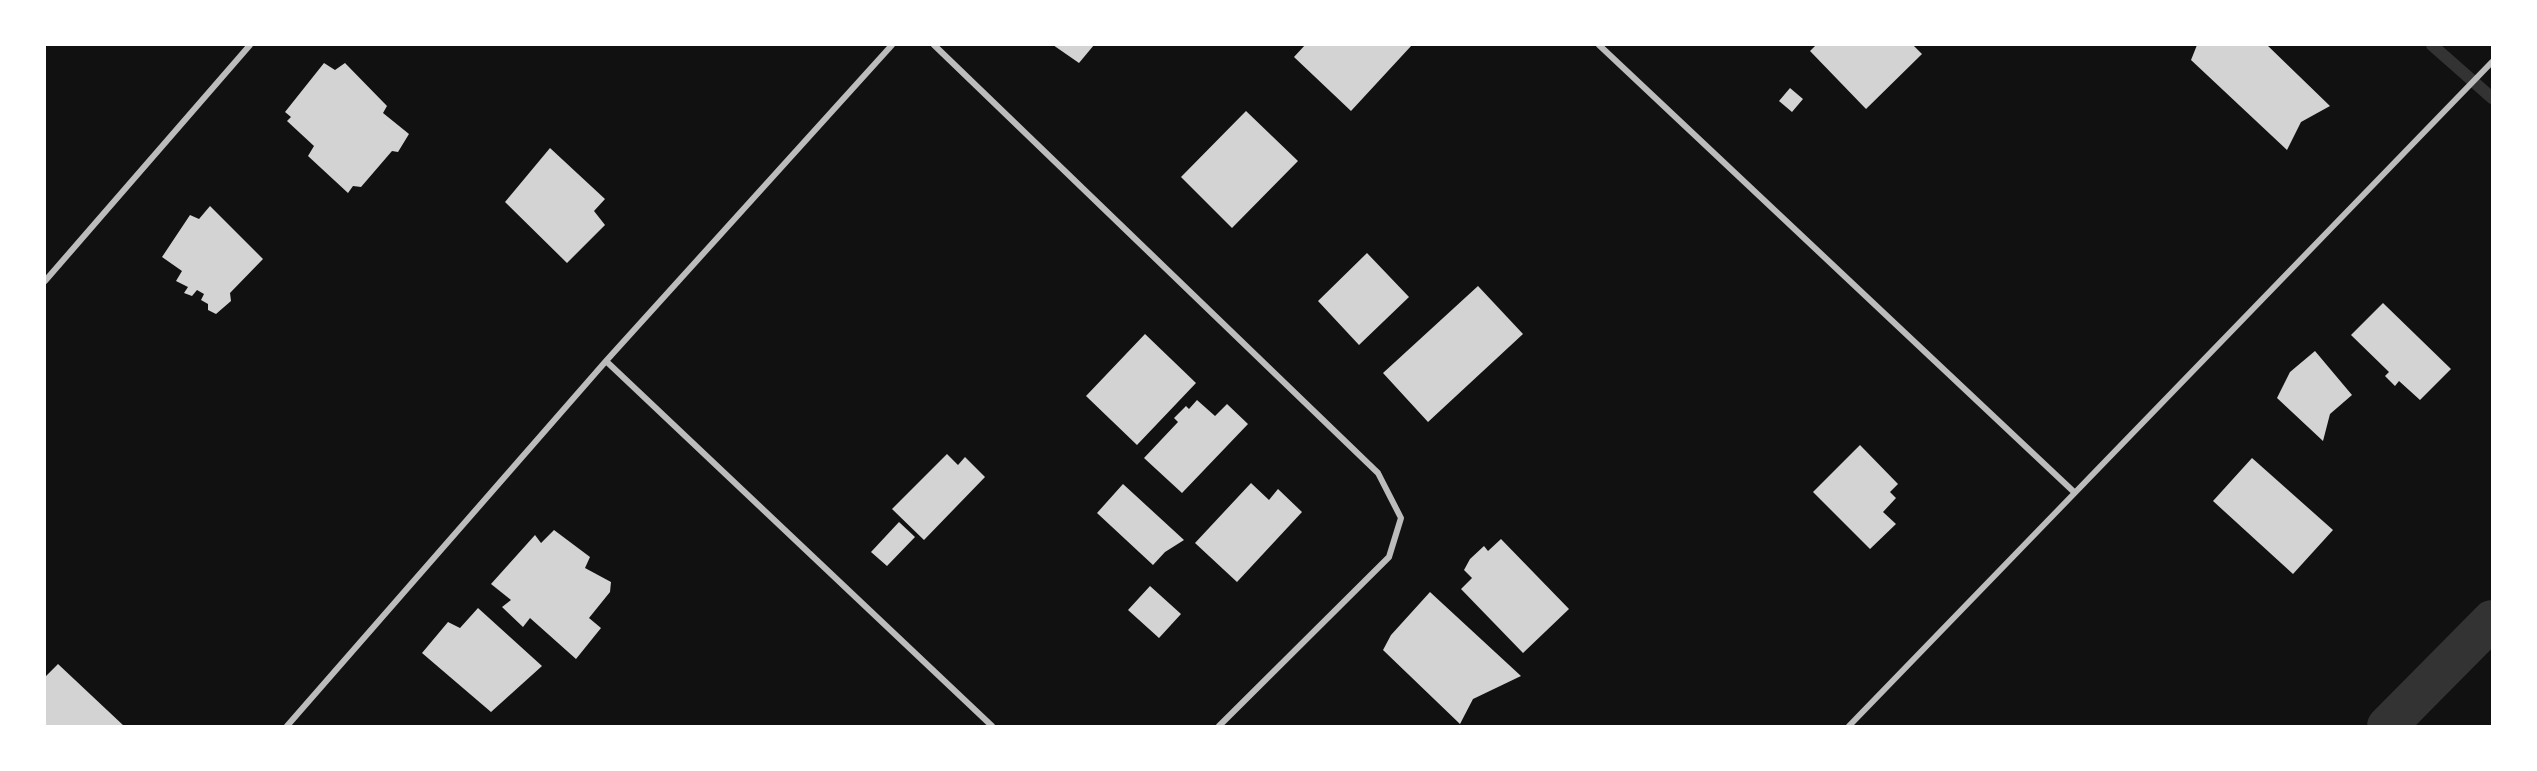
<!DOCTYPE html>
<html>
<head>
<meta charset="utf-8">
<style>
	body { margin:0 }
	#map { position:relative; width:2537px; height:771px; overflow:hidden; background:#111; font-family:"IBM Plex Serif",serif }
	canvas { display:block }
	.frame { position:absolute; inset:0; border:46px solid #fff; pointer-events:none }
</style>
</head>
<body>
<div id="map">
<canvas width="2537" height="771"></canvas>
<div class="frame"></div>
</div>
<script>
const ctx = document.querySelector('canvas').getContext('2d');
ctx.lineJoin = 'round';
function trace(path, color, width, dash) {
  ctx.strokeStyle = color;
  ctx.lineWidth = width;
  ctx.lineCap = dash ? 'butt' : 'round';
  ctx.setLineDash(dash || []);
  ctx.stroke(path);
}
function fill(path, color) {
  ctx.fillStyle = color;
  ctx.fill(path, 'evenodd');
}
const stream = new Path2D(`
	M 2432,45 L 2492,98`);
const canal = new Path2D(`
	M 2387,726 L 2492,620`);
const building = new Path2D(`
	M 1053,45 L 1094,45 L 1079,63 Z
	M 1305,45 L 1412,45 L 1351,111 L 1294,57 Z
	M 1816,45 L 1913,45 L 1922,54 L 1866,109 L 1810,51 Z
	M 2197,45 L 2267,45 L 2330,106 L 2301,122 L 2287,150 L 2191,60 Z
	M 324,63 L 335,70 L 345,63 L 387,106 L 383,113 L 409,134 L 398,152 L 392,151 L 361,187 L 353,186 L 348,193 L 308,156 L 314,146 L 287,121 L 291,117 L 285,112 Z
	M 1790,88 L 1803,99 L 1792,112 L 1779,101 Z
	M 1246,111 L 1298,161 L 1232,228 L 1181,177 Z
	M 550,148 L 605,199 L 594,211 L 605,225 L 567,263 L 505,202 Z
	M 210,206 L 263,259 L 230,293 L 231,301 L 216,314 L 208,310 L 208,304 L 201,300 L 204,294 L 197,290 L 192,296 L 184,293 L 188,287 L 176,281 L 182,271 L 162,257 L 190,215 L 199,219 Z
	M 1367,253 L 1409,297 L 1359,345 L 1318,301 Z
	M 1478,286 L 1523,334 L 1428,422 L 1383,373 Z
	M 2383,303 L 2451,369 L 2420,400 L 2399,381 L 2395,386 L 2385,376 L 2389,372 L 2351,335 Z
	M 1145,334 L 1196,383 L 1137,445 L 1086,396 Z
	M 2315,351 L 2352,395 L 2330,414 L 2323,441 L 2277,398 L 2290,372 Z
	M 1197,400 L 1215,416 L 1227,404 L 1248,424 L 1182,493 L 1144,458 L 1178,422 L 1174,418 L 1186,406 L 1189,409 Z
	M 1860,445 L 1898,484 L 1890,492 L 1896,498 L 1883,512 L 1896,524 L 1870,549 L 1813,492 Z
	M 947,454 L 958,465 L 965,457 L 985,477 L 924,540 L 892,509 Z
	M 2252,458 L 2333,530 L 2293,574 L 2213,501 Z
	M 1251,483 L 1269,500 L 1278,489 L 1302,512 L 1237,582 L 1195,543 Z
	M 1123,484 L 1184,540 L 1165,552 L 1153,565 L 1097,513 Z
	M 899,522 L 915,537 L 887,566 L 871,552 Z
	M 554,530 L 590,557 L 585,568 L 611,582 L 610,592 L 589,618 L 601,628 L 576,659 L 530,618 L 523,627 L 502,607 L 511,600 L 491,584 L 535,535 L 541,543 Z
	M 1501,539 L 1569,609 L 1523,653 L 1461,589 L 1472,578 L 1464,570 L 1470,559 L 1484,546 L 1488,551 Z
	M 1150,586 L 1181,614 L 1159,638 L 1128,610 Z
	M 1430,592 L 1521,676 L 1473,699 L 1460,724 L 1383,650 L 1391,635 Z
	M 478,608 L 542,666 L 491,712 L 422,653 L 448,622 L 460,628 Z
	M 58,664 L 124,726 L 45,726 L 45,677 Z`);
const minor = new Path2D(`
	M 934,45 L 1378,473 L 1401,518 L 1389,557 L 1219,726
	M 1599,45 L 2074,492
	M 45,281 L 250,45
	M 606,361 L 992,726
	M 287,726 L 606,361 L 892,45
	M 1849,726 L 2492,62`);
trace(stream, '#333', 12);
trace(canal, '#333', 40);
fill(building, '#d3d3d3');
trace(minor, '#bcbcbc', 6);
</script>
</body>
</html>
